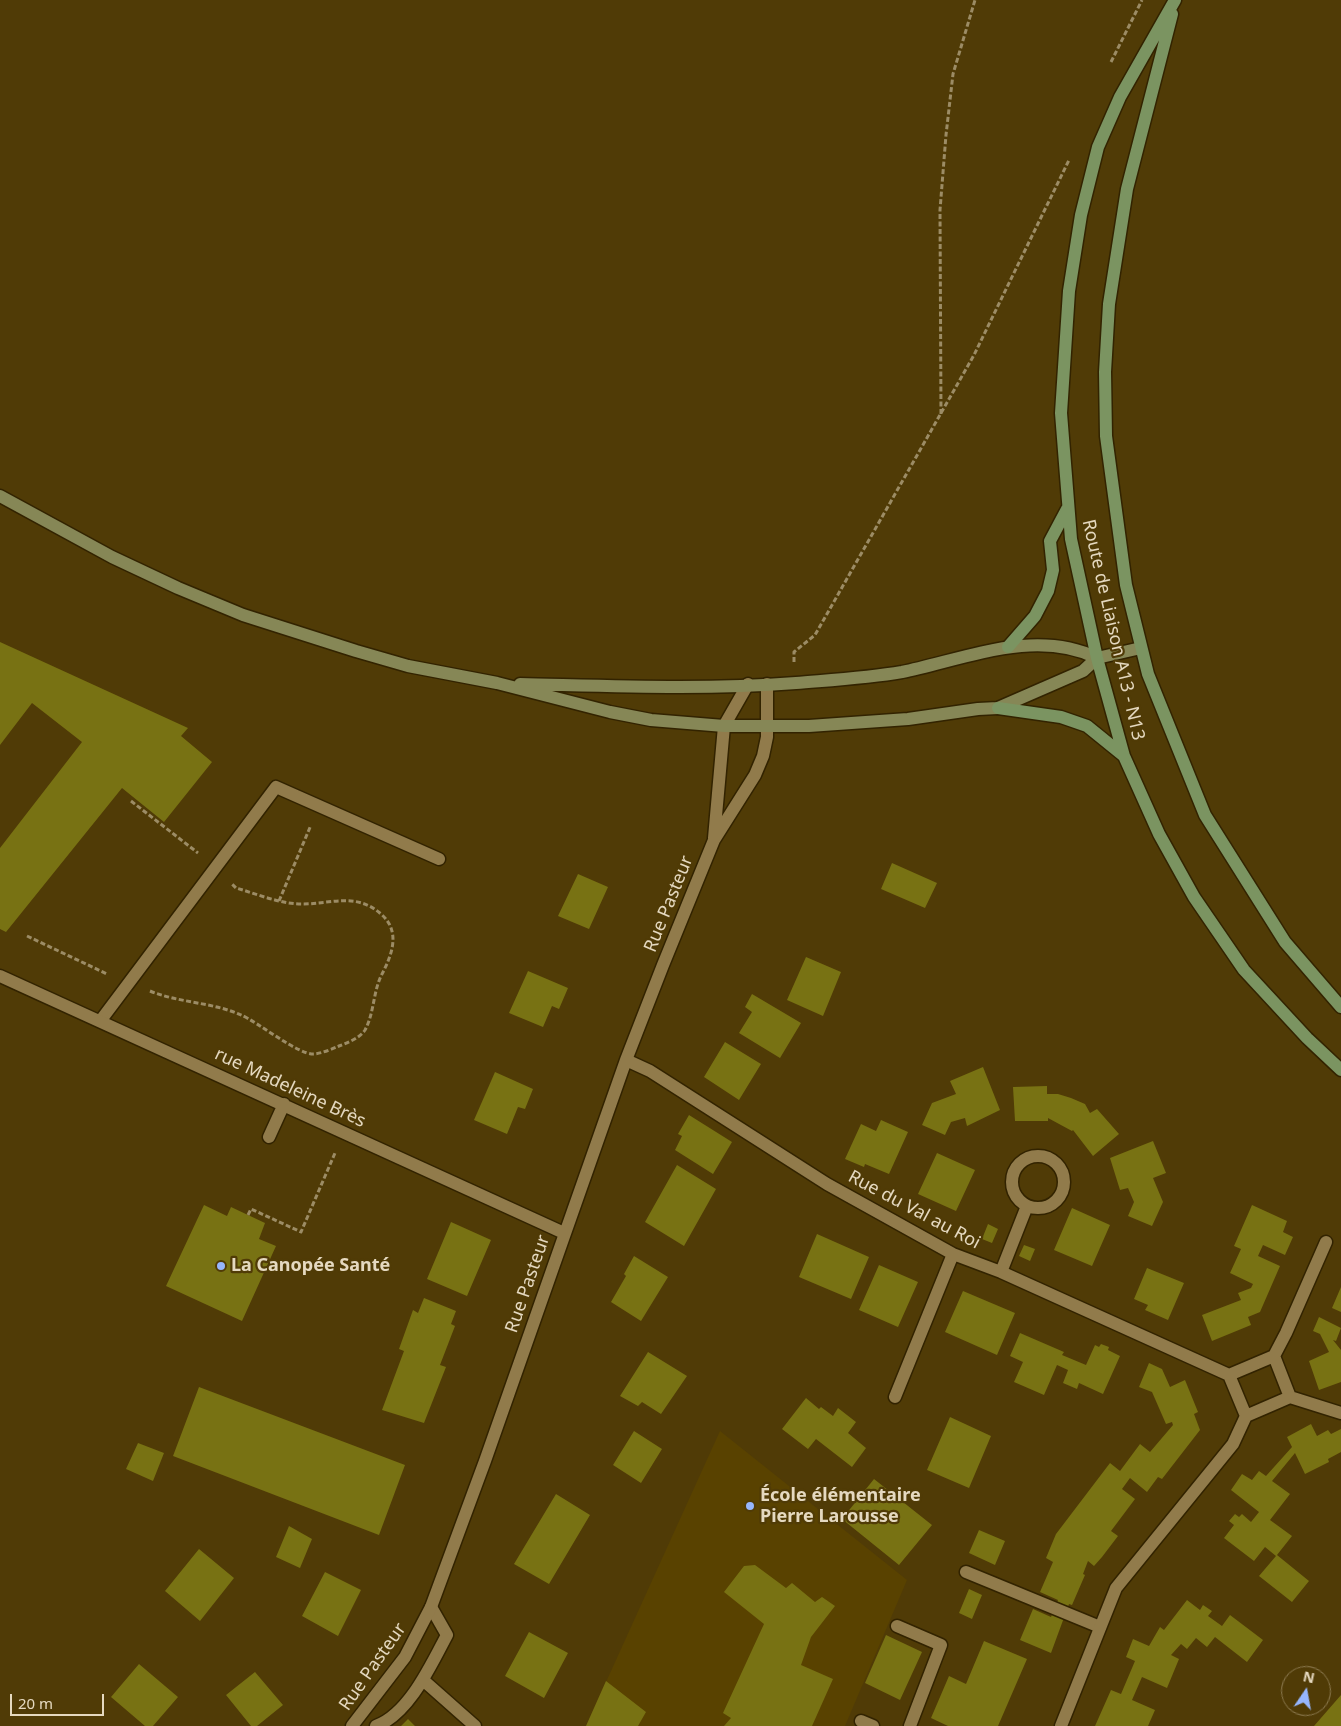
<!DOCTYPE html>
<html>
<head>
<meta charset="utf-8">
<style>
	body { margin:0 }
	#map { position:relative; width:1341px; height:1726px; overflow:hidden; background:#503b06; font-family:"Noto Sans",sans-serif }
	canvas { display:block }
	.north { position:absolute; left:1281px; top:1666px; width:50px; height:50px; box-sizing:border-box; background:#503b06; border:1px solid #8c7a50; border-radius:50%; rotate:12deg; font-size:14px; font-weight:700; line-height:20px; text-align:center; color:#e5d9c0 }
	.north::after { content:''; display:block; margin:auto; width:18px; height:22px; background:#96b6fd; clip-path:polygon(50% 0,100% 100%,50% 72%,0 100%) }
	.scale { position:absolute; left:10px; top:1694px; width:94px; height:22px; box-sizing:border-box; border:2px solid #e5d9c0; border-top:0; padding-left:6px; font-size:15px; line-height:18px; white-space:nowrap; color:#e5d9c0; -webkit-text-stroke:4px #503b06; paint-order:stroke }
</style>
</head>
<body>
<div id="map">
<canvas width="1341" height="1726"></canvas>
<div class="north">N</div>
<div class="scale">20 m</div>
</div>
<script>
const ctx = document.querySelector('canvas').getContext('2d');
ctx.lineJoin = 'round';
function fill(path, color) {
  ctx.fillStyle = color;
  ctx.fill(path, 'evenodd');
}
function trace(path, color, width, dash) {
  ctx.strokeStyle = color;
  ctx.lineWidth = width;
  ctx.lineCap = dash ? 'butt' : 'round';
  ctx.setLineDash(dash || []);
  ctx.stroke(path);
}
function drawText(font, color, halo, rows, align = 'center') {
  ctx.font = font + ' "Noto Sans",sans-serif';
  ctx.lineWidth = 4.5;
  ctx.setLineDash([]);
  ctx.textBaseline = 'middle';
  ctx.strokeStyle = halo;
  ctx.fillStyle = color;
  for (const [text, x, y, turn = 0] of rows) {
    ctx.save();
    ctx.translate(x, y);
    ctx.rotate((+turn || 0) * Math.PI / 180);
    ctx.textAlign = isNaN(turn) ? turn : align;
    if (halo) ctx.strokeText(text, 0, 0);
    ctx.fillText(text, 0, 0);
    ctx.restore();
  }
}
const built = new Path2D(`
	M 720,1431 L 907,1580 L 845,1726 L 586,1726 Z`);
const building = new Path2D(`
	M 0,642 L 188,728 L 181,736 L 212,762 L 164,822 L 122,788 L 6,932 L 0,929 L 0,848 L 82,742 L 32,703 L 0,745 Z
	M 892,863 L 937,883 L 925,908 L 881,889 Z
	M 578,874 L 608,887 L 589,929 L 558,916 Z
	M 806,957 L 841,972 L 823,1016 L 787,1000 Z
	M 528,971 L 568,988 L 559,1009 L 552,1006 L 543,1027 L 509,1013 Z
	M 752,994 L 801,1023 L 780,1058 L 739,1033 L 752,1012 L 745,1007 Z
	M 725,1042 L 761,1064 L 739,1100 L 704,1077 Z
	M 983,1067 L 1000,1110 L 967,1126 L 965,1118 L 951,1122 L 945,1135 L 922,1125 L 932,1103 L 956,1094 L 950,1081 Z
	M 495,1072 L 533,1089 L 525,1109 L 518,1107 L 507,1134 L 474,1120 Z
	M 1047,1086 L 1047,1094 L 1058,1094 L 1071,1098 L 1085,1104 L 1090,1113 L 1097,1109 L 1119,1134 L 1093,1156 L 1073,1130 L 1072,1131 L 1048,1118 L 1048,1121 L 1015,1121 L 1013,1087 Z
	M 689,1115 L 732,1142 L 713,1174 L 675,1150 L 682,1136 L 678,1134 Z
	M 881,1120 L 908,1132 L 889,1174 L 865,1164 L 864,1167 L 845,1159 L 861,1124 L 876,1131 Z
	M 1153,1141 L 1166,1173 L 1153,1178 L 1163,1202 L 1152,1226 L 1128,1216 L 1134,1202 L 1128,1188 L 1120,1190 L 1110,1158 Z
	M 937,1153 L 975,1170 L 956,1211 L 918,1194 Z
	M 677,1165 L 716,1189 L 684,1246 L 645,1222 Z
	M 204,1205 L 227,1216 L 231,1207 L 265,1223 L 259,1239 L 276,1246 L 242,1321 L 166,1286 Z
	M 1252,1205 L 1287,1221 L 1283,1232 L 1293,1237 L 1285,1255 L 1263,1245 L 1258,1256 L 1280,1266 L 1260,1312 L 1248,1317 L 1251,1325 L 1212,1341 L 1202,1315 L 1241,1300 L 1238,1293 L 1251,1288 L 1253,1284 L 1230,1273 L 1241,1249 L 1234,1246 Z
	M 1072,1208 L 1110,1225 L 1092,1266 L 1054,1250 Z
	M 451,1222 L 491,1240 L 467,1296 L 427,1279 Z
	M 988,1224 L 998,1229 L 992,1243 L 982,1239 Z
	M 817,1234 L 869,1257 L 851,1299 L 799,1277 Z
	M 1024,1245 L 1035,1249 L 1030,1261 L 1019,1256 Z
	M 634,1256 L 668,1277 L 641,1321 L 611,1302 L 626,1276 L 624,1274 Z
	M 879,1265 L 918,1282 L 898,1327 L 859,1310 Z
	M 1147,1268 L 1184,1283 L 1168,1320 L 1145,1310 L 1148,1305 L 1134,1299 Z
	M 1341,1287 L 1341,1312 L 1332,1308 Z
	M 963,1291 L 1015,1313 L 997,1355 L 945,1332 Z
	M 424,1298 L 456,1311 L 451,1324 L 455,1326 L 440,1365 L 446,1367 L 424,1423 L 382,1410 L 404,1351 L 399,1349 L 413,1310 L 418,1313 Z
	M 1319,1317 L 1341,1328 L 1336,1341 L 1333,1340 L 1341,1350 L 1341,1382 L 1319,1390 L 1309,1361 L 1329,1352 L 1320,1334 L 1313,1331 Z
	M 1020,1333 L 1064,1352 L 1062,1355 L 1086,1365 L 1095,1345 L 1099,1347 L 1101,1344 L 1109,1347 L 1108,1350 L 1120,1356 L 1103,1394 L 1079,1383 L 1077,1389 L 1063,1383 L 1068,1370 L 1057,1365 L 1044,1395 L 1014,1382 L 1023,1362 L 1010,1356 Z
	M 648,1352 L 687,1376 L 661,1414 L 642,1402 L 638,1406 L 620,1396 Z
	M 1149,1363 L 1162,1369 L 1170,1387 L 1185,1380 L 1198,1412 L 1194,1414 L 1200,1430 L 1162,1479 L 1158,1477 L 1147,1492 L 1130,1478 L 1122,1489 L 1135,1499 L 1111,1531 L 1118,1536 L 1102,1557 L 1094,1566 L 1088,1561 L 1083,1574 L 1085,1575 L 1072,1605 L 1069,1604 L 1051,1653 L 1020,1640 L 1033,1609 L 1051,1617 L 1058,1600 L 1040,1592 L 1053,1562 L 1046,1558 L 1056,1534 L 1110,1463 L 1120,1471 L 1140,1444 L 1150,1452 L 1173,1425 L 1172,1422 L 1166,1424 L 1152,1392 L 1139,1387 Z
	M 199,1387 L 405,1465 L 379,1535 L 173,1456 Z
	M 806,1398 L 819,1409 L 821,1407 L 833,1416 L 838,1408 L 856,1422 L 848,1433 L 866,1448 L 852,1467 L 816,1439 L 808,1449 L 782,1429 Z
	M 950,1417 L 991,1436 L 969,1488 L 927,1470 Z
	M 1311,1424 L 1317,1436 L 1328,1430 L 1331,1434 L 1341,1429 L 1341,1452 L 1328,1459 L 1329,1462 L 1305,1474 L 1295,1453 L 1272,1481 L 1290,1494 L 1270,1520 L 1292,1536 L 1277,1555 L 1309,1581 L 1292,1602 L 1259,1576 L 1276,1556 L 1265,1547 L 1254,1561 L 1224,1538 L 1234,1525 L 1229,1521 L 1235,1514 L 1239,1517 L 1242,1514 L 1251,1522 L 1259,1512 L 1231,1490 L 1242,1474 L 1252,1480 L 1259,1471 L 1266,1476 L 1292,1447 L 1287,1437 Z
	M 634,1431 L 662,1449 L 641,1483 L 613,1465 Z
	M 138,1443 L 164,1453 L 153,1481 L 126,1469 Z
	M 874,1479 L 932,1525 L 899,1565 L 842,1519 Z
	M 556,1494 L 590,1515 L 549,1584 L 514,1564 Z
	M 289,1526 L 312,1539 L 300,1568 L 276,1557 Z
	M 979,1530 L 1005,1541 L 995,1565 L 969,1553 Z
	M 199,1549 L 234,1578 L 200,1621 L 165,1591 Z
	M 755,1565 L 786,1588 L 792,1583 L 815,1602 L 822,1597 L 835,1606 L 811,1637 L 801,1665 L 833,1679 L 812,1726 L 724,1726 L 731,1718 L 723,1713 L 764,1624 L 724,1592 L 744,1566 Z
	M 325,1572 L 361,1590 L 338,1636 L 302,1616 Z
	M 969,1589 L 982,1595 L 972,1619 L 959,1613 Z
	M 1187,1600 L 1200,1610 L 1203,1605 L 1212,1611 L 1208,1616 L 1222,1626 L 1230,1615 L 1263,1640 L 1247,1662 L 1215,1637 L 1207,1647 L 1196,1638 L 1187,1649 L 1181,1644 L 1171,1655 L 1179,1659 L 1167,1688 L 1142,1677 L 1132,1700 L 1155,1710 L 1148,1726 L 1095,1726 L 1111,1690 L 1121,1694 L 1135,1661 L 1126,1657 L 1133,1639 L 1149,1646 L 1160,1627 L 1164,1630 Z
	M 529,1632 L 568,1653 L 544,1698 L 505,1676 Z
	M 886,1635 L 922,1652 L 900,1700 L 865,1683 Z
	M 984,1641 L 1027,1659 L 998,1726 L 948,1726 L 931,1718 L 949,1676 L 966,1684 Z
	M 139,1664 L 178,1697 L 153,1726 L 145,1726 L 111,1697 Z
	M 255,1672 L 283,1705 L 257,1726 L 251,1726 L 226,1695 Z
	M 606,1681 L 646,1712 L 638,1726 L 586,1726 Z
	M 1341,1695 L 1341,1726 L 1314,1726 Z
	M 408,1719 L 415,1726 L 401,1726 Z`);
const path = new Path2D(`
	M 1111,62 L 1142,0
	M 941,414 L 940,210 L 946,135 L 953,74 L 975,0
	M 794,662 L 794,652 L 815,635 L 974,355 L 1069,160
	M 131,801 L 198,853
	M 279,901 L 311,825
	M 27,936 L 107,974
	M 150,991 C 179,1003 212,1002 241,1015 C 258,1022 298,1055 314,1054 C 323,1053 332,1049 339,1046 C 347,1043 360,1038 365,1030 C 374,1014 373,993 381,976 C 391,957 402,932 381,914 C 356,892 331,904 302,904 C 280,904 257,894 236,888 L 232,884
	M 248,1215 L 251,1209 L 301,1232 L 335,1153`);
const lane = new Path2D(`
	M 101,1020 L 276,787 L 439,859
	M 966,1572 L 1100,1627
	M 897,1626 L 941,1645 L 910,1726
	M 423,1680 L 475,1726
	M 861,1721 L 873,1726
	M 376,1726 C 409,1714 431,1665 447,1635 L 431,1607`);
const street = new Path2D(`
	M 714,838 L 724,726 L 748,684
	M 0,976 L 564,1233
	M 626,1060 L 650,1071 L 827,1184 L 953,1254 L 1001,1272 L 1229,1375
	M 269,1137 L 284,1104
	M1012 1182a26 26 0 1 1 52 0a26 26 0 1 1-52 0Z
	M 1001,1272 L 1027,1206
	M 1274,1356 L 1290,1397 L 1246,1416 L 1229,1375 Z
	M 1274,1356 L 1286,1333 L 1326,1242
	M 895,1397 L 953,1254
	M 1290,1397 L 1341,1413
	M 352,1726 L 405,1657 L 431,1607 L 485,1461 L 626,1060 L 663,965 L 714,840 L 755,775 L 763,756 L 767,737 L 767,684
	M 1061,1726 L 1116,1588 L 1233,1444 L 1246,1416`);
const secondary = new Path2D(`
	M 0,496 L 112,557 L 178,588 L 243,615 L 356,651 L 408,666 L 497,683 L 610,712 L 651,720 L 724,726 L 809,726 L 908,719 L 978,709 L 998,708 L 1083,671 L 1097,658 L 1141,648
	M 520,684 C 612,686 704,690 796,683 C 831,680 867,678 902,672 C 965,659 1035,628 1097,658`);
const primary = new Path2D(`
	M 1175,0 L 1120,97 L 1098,147 L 1081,215 L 1069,291 L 1061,413 L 1071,539 L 1097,658 L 1124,756 L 1159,834 L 1194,897 L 1244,970 L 1307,1038 L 1341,1070
	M 1172,14 L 1127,189 L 1109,304 L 1105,372 L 1106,436 L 1126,585 L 1148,674 L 1205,815 L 1285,942 L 1341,1007
	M 1008,647 L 1035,616 L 1048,591 L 1053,570 L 1050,541 L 1067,509
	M 998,708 L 1061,717 L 1087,726 L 1124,756`);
const markers = [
	[221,1266,5,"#96b6fd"],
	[750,1506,5,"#96b6fd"]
];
const streetNames = [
	["Route de Liaison A13 - N13",1113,630,77],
	["Rue Pasteur",669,904,-68],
	["rue Madeleine Brès",290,1088,25],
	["Rue du Val au Roi",914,1210,28],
	["Rue Pasteur",528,1284,-71],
	["Rue Pasteur",373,1667,-55]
];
const poiNames = [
	["La Canopée Santé",231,1266],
	["École élémentaire",760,1496],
	["Pierre Larousse",760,1517]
];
fill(built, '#594200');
fill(building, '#787213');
trace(lane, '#322300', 15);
trace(street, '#322300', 15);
trace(secondary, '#322300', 15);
trace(primary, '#322300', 15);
trace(path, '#9c8c65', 3, [5, 2.5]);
trace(lane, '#917b4b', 12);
trace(street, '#917b4b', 12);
trace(secondary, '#868756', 12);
trace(primary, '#7b9461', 12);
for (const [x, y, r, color] of markers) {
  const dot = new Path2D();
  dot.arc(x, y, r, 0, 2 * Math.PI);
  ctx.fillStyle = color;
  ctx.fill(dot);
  trace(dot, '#503b06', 2);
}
drawText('18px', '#e5d9c0', '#503b06', streetNames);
drawText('bold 18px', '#e5d9c0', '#503b06', poiNames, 'left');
</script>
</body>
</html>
